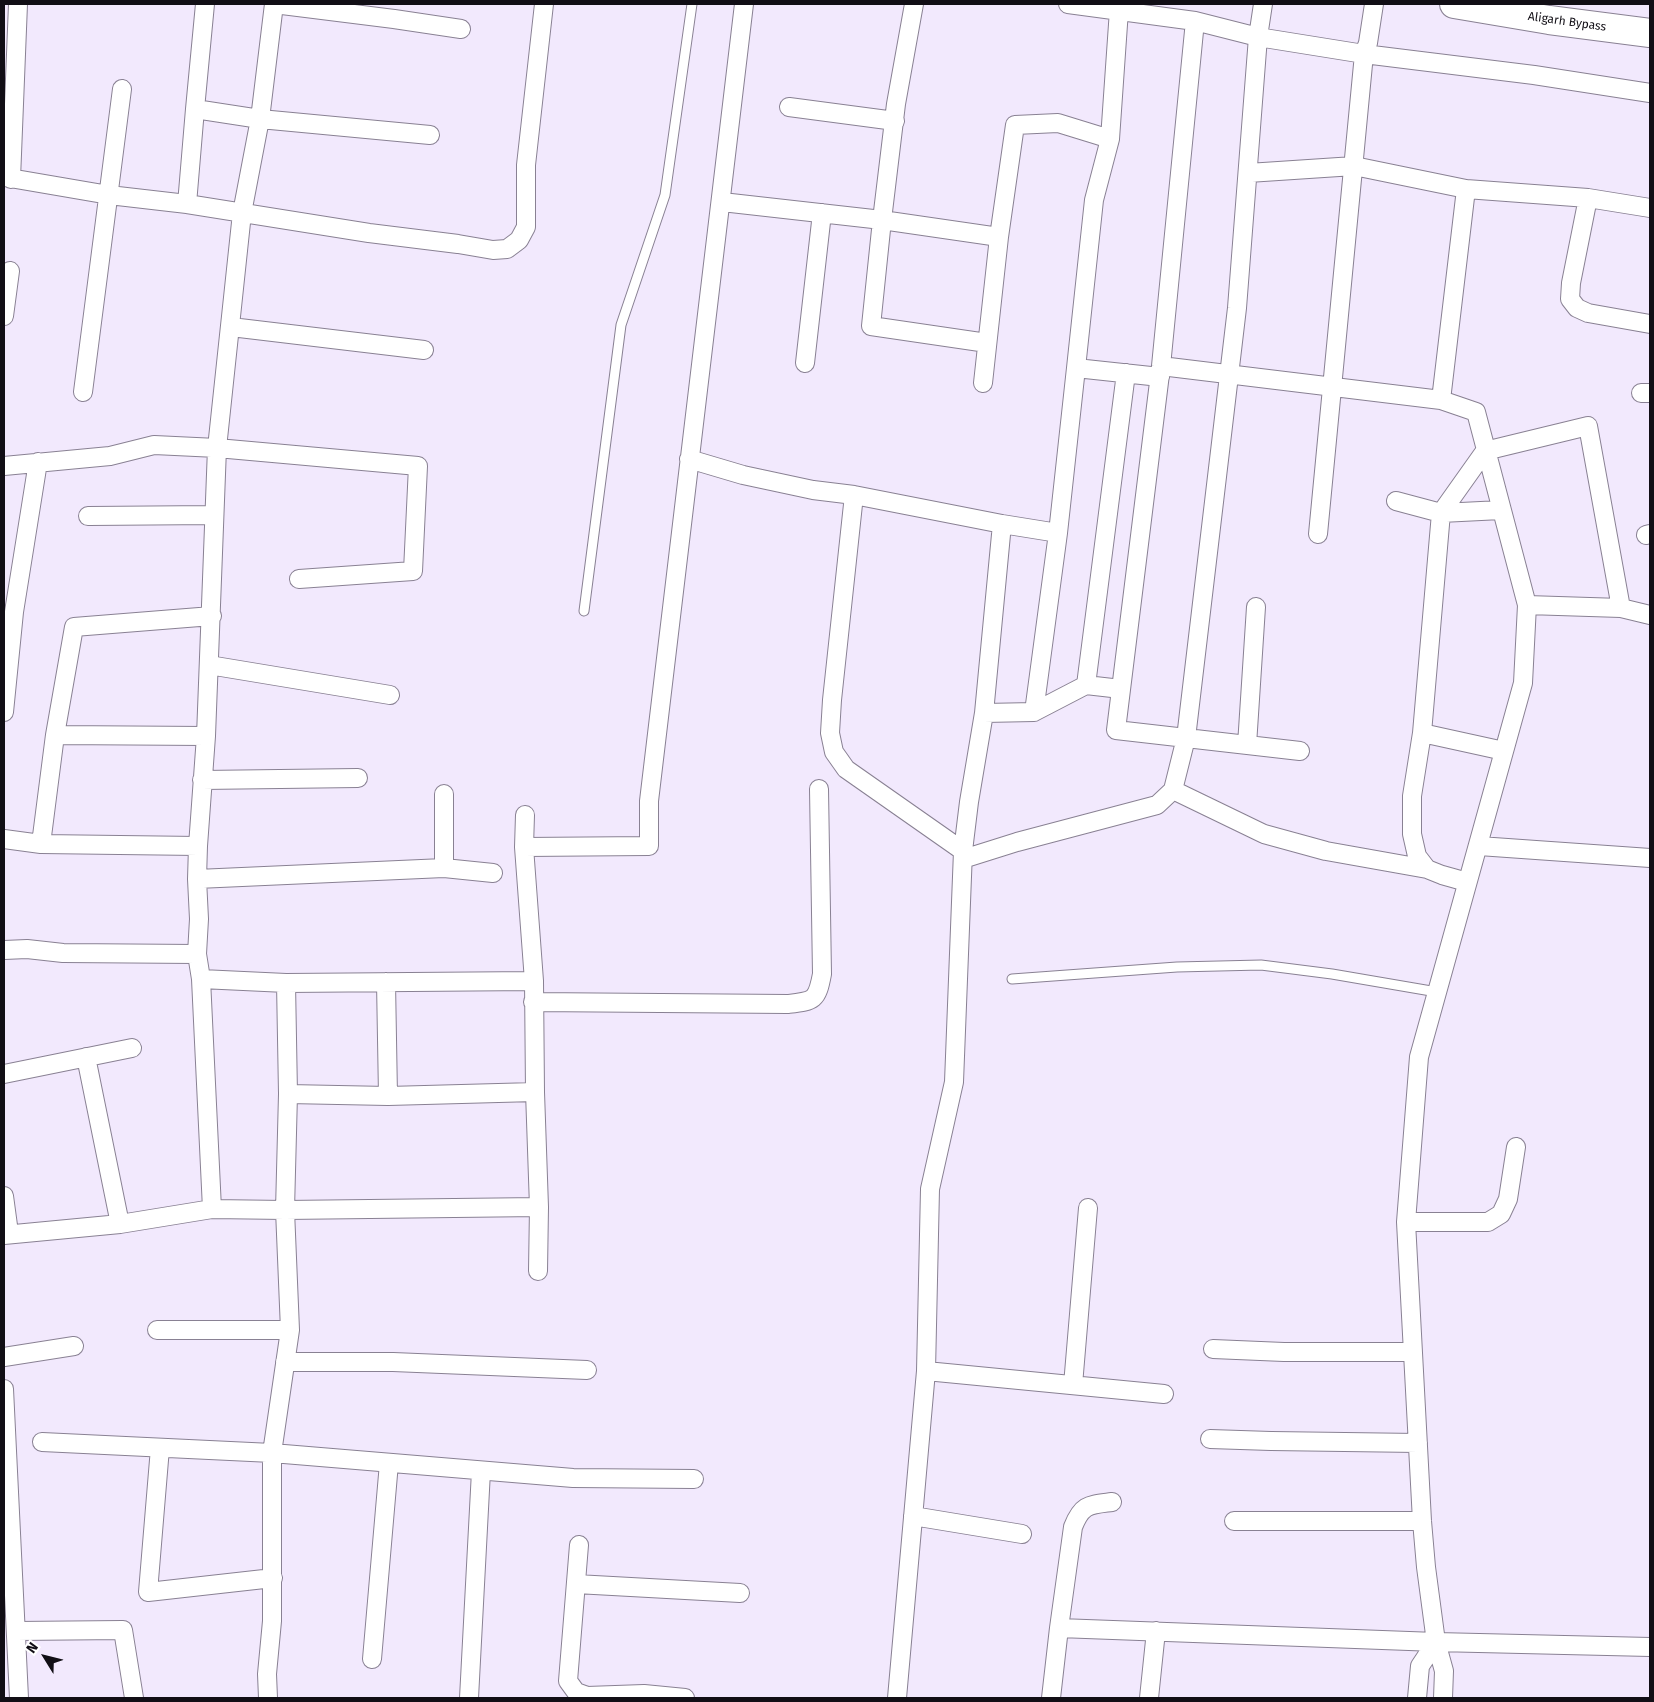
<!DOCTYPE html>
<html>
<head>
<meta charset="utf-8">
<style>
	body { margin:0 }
	#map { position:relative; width:1654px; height:1702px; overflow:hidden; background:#f2e9fd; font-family:"Fira Sans",sans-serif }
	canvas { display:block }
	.frame { position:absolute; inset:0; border:5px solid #110e15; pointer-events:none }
	.north { position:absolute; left:20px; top:1632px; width:50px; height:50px; -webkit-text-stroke:4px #fff; paint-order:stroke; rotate:306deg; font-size:14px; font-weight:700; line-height:20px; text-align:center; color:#110e15 }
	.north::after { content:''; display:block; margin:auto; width:18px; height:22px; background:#110e15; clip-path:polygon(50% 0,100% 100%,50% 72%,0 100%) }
</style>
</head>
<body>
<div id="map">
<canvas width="1654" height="1702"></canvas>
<div class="frame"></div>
<div class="north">N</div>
</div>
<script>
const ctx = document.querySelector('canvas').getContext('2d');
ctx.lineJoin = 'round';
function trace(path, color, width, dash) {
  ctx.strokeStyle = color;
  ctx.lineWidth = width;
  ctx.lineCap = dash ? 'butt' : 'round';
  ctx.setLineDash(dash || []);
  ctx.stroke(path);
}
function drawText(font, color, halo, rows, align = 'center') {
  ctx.font = font + ' "Fira Sans",sans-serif';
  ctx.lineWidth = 4.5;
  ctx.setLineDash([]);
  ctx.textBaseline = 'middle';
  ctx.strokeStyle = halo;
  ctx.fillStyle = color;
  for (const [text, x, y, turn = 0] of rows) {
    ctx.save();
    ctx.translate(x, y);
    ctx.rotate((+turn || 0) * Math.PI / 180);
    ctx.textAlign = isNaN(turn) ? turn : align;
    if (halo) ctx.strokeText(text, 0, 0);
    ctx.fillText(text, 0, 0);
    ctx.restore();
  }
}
const service = new Path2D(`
	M 584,611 L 621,325 L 665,195 L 692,4
	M 1012,979 L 1177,967 L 1261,965 L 1332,974 L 1437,992`);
const minor = new Path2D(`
	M 274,4 L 394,19 L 461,29
	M 914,4 L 896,104 L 882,220 L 871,326 L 987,343
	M 1068,4 L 1195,21 L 1258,37 L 1364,54 L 1534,75 L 1650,93
	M 1119,10 L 1110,139 L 1094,200 L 1076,368 L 1160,377
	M 1195,21 L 1161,366 L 1116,730 L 1300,751
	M 789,107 L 895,121
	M 195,109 L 205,4
	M 1248,173 L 1354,166 L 1466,189 L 1588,198 L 1650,208
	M 4,177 L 109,195 L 187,204 L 369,233 L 458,244 L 493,250 L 507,249 L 519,240 L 526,227 L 526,165 L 544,4
	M 11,179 L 18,4
	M 1466,189 L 1441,400 L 1476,412 L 1527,605 L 1621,608 L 1650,615
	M 1588,198 L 1571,283 L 1570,299 L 1577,308 L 1588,313 L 1650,324
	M 722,202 L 882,220 L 999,237
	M 187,204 L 195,109 L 260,119 L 430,135
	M 4,316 L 10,271
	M 231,327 L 424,350
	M 805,363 L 822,213
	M 1161,366 L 1441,400
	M 983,383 L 999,237 L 1015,125 L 1058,123 L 1110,139
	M 83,392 L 122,89
	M 1641,393 L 1650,393
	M 689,459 L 743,475 L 813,490 L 854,495 L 1002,524 L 1058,533
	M 4,466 L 110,456 L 154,445 L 217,448 L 418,466 L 413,571 L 299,579
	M 854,495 L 832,700 L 830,733 L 834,752 L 846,769 L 963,851
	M 1396,501 L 1441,513 L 1501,510
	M 88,516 L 214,515
	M 1318,534 L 1364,54 L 1368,43 L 1374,4
	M 1646,535 L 1650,534
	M 209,665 L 390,695
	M 1086,685 L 1126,373
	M 4,712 L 14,612 L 38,462
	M 1034,712 L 1058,533 L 1076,368
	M 984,713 L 1034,712 L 1086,685 L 1121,689
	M 1422,733 L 1504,751
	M 206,736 L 55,735 L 74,627 L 212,616
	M 1247,745 L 1256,607
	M 202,780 L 358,778
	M 1173,790 L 1264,834 L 1326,851 L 1427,869
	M 444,794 L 444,868
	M 4,839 L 41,844 L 198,846 L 197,879 L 444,868 L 493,873
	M 41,844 L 55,735
	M 198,846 L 206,736 L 217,448 L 242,213 L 260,119 L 274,4
	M 1479,846 L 1650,858
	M 524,847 L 649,846 L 649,801 L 744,4
	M 963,859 L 1017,842 L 1157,805 L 1173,790 L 1186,738 L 1237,308 L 1258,37 L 1263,4
	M 1467,882 L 1442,875 L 1427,869 L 1417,856 L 1412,834 L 1412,796 L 1422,733 L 1441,513 L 1485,451 L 1588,426 L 1621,608
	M 4,950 L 27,949 L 63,953 L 197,954 L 201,979 L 286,983 L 534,981
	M 197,954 L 199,919 L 197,879
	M 201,979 L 212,1209
	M 386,982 L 388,1096
	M 286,983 L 288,1094 L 285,1210 L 290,1330
	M 533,1002 L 788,1004 C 814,1001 817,1001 822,974 L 819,789
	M 86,1057 L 120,1224
	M 4,1074 L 132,1048
	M 288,1094 L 388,1096 L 535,1092
	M 4,1196 L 9,1233
	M 1406,1222 L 1488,1222 L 1501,1214 L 1508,1199 L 1516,1147
	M 4,1235 L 120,1224 L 212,1209 L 285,1210 L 539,1207 L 535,1092 L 534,981 L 524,847 L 525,815
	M 538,1271 L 539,1207
	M 157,1330 L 290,1330 L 272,1453 L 573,1478 L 694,1479
	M 1213,1349 L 1284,1352 L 1413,1352
	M 4,1357 L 74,1346
	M 285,1362 L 393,1362 L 587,1370
	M 926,1371 L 1164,1394
	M 1073,1385 L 1088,1208
	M 4,1389 L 19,1698
	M 1210,1439 L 1271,1441 L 1418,1443
	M 42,1442 L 272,1453 L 272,1621 L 267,1674 L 268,1698
	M 160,1448 L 148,1592 L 273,1578
	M 913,1516 L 1022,1534
	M 1234,1521 L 1422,1521
	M 579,1545 L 568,1681 L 576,1692 L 587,1696 L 644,1694 L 685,1698
	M 576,1584 L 740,1593
	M 1059,1628 L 1073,1527 C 1082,1504 1089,1505 1112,1502
	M 16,1631 L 123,1630 L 134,1698
	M 372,1659 L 389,1463
	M 469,1698 L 481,1471
	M 897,1698 L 926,1371 L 930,1189 L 954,1082 L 963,851 L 969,802 L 984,713 L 1002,524
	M 1051,1698 L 1059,1628 L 1436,1642 L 1650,1647
	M 1149,1698 L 1156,1631
	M 1417,1698 L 1420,1666 L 1436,1642
	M 1443,1698 L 1444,1671 L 1436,1642 L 1426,1567 L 1422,1521 L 1406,1222 L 1419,1057 L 1523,683 L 1527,605`);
const trunk = new Path2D(`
	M 1454,4 L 1549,20 L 1650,33`);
const streetNames = [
	["Aligarh Bypass",1567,22,8]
];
trace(service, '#898193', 11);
trace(minor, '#898193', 20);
trace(trunk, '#898193', 30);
trace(service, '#fff', 9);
trace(minor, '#fff', 18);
trace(trunk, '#fff', 28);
drawText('12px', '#110e15', '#fff', streetNames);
</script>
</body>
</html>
